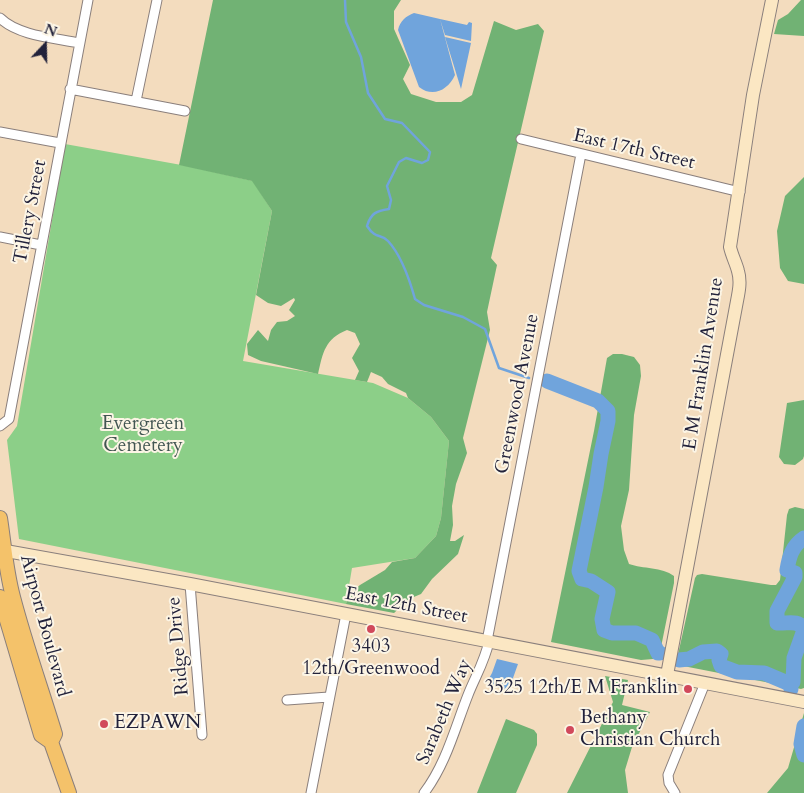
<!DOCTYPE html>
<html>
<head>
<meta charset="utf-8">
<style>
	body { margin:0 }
	#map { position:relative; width:804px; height:793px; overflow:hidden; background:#f3dcbe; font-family:Cardo,serif }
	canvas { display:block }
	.north { position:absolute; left:20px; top:20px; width:50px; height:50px; -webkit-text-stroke:4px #fcf5e5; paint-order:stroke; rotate:21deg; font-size:14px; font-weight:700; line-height:20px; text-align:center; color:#22223b }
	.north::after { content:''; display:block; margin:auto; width:18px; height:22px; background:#22223b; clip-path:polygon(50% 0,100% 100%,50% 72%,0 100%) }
</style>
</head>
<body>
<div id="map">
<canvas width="804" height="793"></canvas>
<div class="north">N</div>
</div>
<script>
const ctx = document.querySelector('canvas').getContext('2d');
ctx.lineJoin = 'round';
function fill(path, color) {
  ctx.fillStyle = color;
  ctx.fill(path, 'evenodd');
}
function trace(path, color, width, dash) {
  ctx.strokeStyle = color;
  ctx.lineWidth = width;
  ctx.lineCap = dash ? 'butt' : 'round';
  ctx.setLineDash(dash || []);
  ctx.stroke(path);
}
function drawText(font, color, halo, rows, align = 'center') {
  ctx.font = font + ' Cardo,serif';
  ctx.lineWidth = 4;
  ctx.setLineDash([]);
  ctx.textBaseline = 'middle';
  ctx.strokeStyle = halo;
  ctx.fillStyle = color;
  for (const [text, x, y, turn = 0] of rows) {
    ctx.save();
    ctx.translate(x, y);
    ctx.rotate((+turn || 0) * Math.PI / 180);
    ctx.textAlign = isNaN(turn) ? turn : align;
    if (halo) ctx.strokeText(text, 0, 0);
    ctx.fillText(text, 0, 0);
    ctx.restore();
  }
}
const green = new Path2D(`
	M 65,144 L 187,166 L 253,181 L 272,211 L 243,361 L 373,383 L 408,398 L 431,417 L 449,441 L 441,518 L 436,536 L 415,558 L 352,568 L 346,604 L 19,539 L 7,440 L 17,426 Z`);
const forest = new Path2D(`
	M 213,0 L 401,0 L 394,11 L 394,29 L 410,65 L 403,79 L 411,94 L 436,102 L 461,102 L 472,95 L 494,21 L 516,30 L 538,24 L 544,31 L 491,258 L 497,265 L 487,312 L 490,330 L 463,438 L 467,453 L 456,484 L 452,506 L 453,525 L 450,541 L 455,541 L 464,535 L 458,554 L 432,579 L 421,594 L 409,599 L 394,613 L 346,604 L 348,595 L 360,585 L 385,570 L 392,562 L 415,558 L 436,536 L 441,518 L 449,441 L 431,417 L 408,398 L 406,393 L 388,384 L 382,377 L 371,372 L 367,382 L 355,380 L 359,371 L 352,358 L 360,344 L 355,333 L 347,330 C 325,339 323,352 318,374 L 261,361 L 248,355 L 247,344 L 258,330 L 268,341 L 271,330 L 277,322 L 287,321 L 295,316 L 289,310 L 295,300 L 294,298 L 281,306 L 268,303 L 256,295 L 272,211 L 252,181 L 179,165 Z
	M 801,0 L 804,0 L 804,36 L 774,34 L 778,20 L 788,14 Z
	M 804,177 L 804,284 L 788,281 L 780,268 L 777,231 L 785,196 Z
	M 613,354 L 622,354 L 634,357 L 640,365 L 641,376 L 634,415 L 629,490 L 621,526 L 624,550 L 629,564 C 643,569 662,567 674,576 L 674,583 L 660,652 L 653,659 L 641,660 L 551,642 L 594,431 L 607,358 Z
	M 804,400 L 804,456 L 803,459 L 795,465 L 784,464 L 779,457 L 787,403 Z
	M 795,507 L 804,509 L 804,688 L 801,689 L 678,665 L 677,659 L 695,578 L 697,575 L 702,574 L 771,585 L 776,585 L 780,580 L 787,515 L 789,509 Z
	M 605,676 L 628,680 L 622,705 L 650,712 L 632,747 L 625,770 L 628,793 L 567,793 L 613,702 Z
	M 804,713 L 804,793 L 767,793 L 788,768 Z
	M 506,719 L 534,730 L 537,734 L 537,745 L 516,793 L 477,793 Z`);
const water = new Path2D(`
	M 414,13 L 440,19 L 455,75 C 448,90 433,98 419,87 L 398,30 C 400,21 406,16 414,13 Z
	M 440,19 L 467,25 L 469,22 L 472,23 L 471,41 L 445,35 Z
	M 445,37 L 471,43 L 461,89 Z
	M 497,659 L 518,664 L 508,692 L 487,682 L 492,673 Z`);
const stream = new Path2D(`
	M 345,0 L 346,22 L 361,57 L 368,93 L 385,119 L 402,123 L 430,152 L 428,160 L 422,163 L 406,158 L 399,162 L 387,186 L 391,200 L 389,209 C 376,211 371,213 367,226 C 376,240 381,233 388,241 C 401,255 410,281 415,299 L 424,305 L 463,317 L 485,329 L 499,368 L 529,378`);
const river = new Path2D(`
	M 547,381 L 598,401 L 608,411 L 608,421 L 601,454 L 596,487 L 579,571 L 582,579 L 591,581 L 608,592 L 602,619 L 604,630 L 612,633 L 636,633 L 652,640 L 658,653 L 660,653
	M 804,538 C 792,546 789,557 787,570 L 795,573 L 795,577 L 777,611 L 777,623 C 788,624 797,619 804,629
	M 679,660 L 689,659 L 703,652 L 717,651 L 721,654 L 719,660 L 721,666 L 737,672 L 764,673 L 790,684 L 791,689
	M 790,684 L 793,682 L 794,658 L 804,630
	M 804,726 L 801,744 L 804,755`);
const street = new Path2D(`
	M 0,18 C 18,36 55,38 79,43
	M 70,89 L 185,111
	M 136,101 L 157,0
	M 0,132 L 60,143
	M 521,139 L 740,192
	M 0,237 L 41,245
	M 0,426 L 9,419 L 88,0
	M 190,584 L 202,735
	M 487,641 L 581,154
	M 287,700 L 329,697
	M 311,793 L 346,614
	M 424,793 C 446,764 455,728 468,695 C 475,677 485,661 489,641
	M 675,793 L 669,783 L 668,775 L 705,683`);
const secondary = new Path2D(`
	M 0,550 L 190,584 L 804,702
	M 667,675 L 737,301 C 739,291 741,281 738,271 C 736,263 732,256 730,247 L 753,95 L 772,0`);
const primary = new Path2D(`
	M 0,518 C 4,544 6,571 13,597 C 25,643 41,688 55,734 L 51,742
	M 0,597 L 41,735 L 51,742 L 69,793`);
const markers = [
	[371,629,5,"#d1495b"],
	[688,689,5,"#d1495b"],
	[104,724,5,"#d1495b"],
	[570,730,5,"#d1495b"]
];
const streetNames = [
	["East 17th Street",634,150,13],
	["Tillery Street",31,212,-79],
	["E M Franklin Avenue",704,364,-81],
	["Greenwood Avenue",518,394,-79],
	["East 12th Street",406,606,11],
	["Airport Boulevard",44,626,75],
	["Ridge Drive",179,646,-95],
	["Sarabeth Way",445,712,-67]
];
const parkNames = [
	["Evergreen",143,425],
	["Cemetery",143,447]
];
const poiNames = [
	["3403",371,648,"center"],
	["12th/Greenwood",371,670,"center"],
	["3525 12th/E M Franklin",678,689,"right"],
	["Bethany",580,719],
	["Christian Church",580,741],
	["EZPAWN",114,724]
];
fill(green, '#8ccf88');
fill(forest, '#71b274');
fill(water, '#70a4dc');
trace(stream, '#70a4dc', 2.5);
trace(river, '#70a4dc', 15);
trace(street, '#8a7f7c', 11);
trace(secondary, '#8a7f7c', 14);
trace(primary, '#8a7f7c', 16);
trace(street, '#fff', 9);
trace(secondary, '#fbe7c3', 12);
trace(primary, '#f4c26a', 14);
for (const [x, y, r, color] of markers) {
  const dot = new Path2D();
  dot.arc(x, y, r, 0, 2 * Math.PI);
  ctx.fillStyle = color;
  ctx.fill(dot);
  trace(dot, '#fcf5e5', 2);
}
drawText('19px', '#22223b', '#fcf5e5', streetNames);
drawText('19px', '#425652', '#fcf5e5', parkNames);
drawText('19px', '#22223b', '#fcf5e5', poiNames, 'left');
</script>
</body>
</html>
